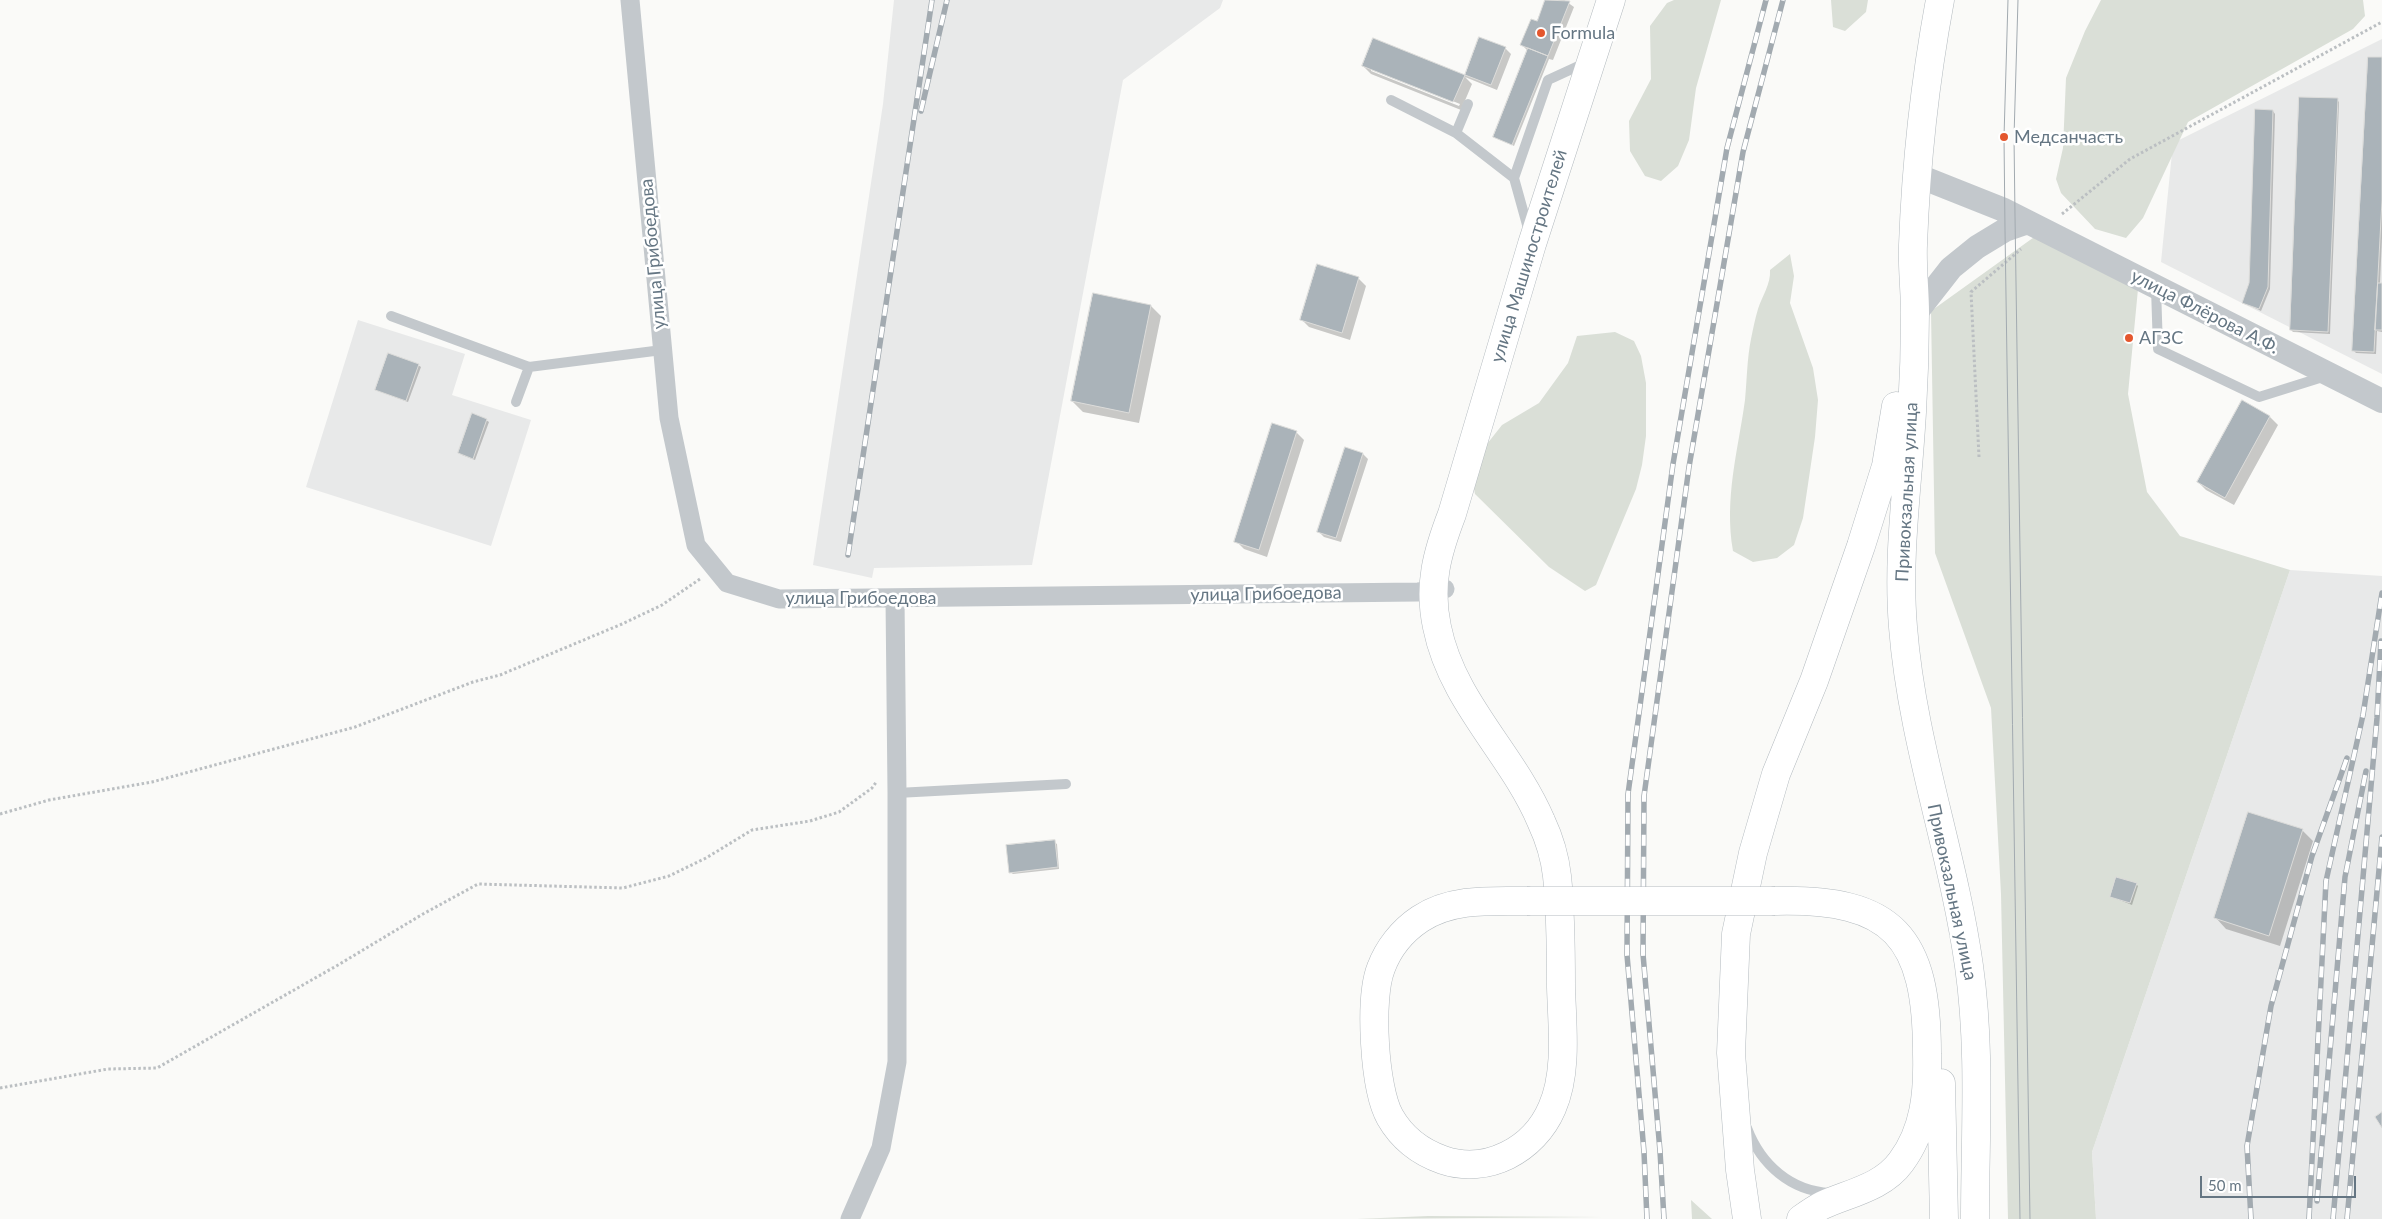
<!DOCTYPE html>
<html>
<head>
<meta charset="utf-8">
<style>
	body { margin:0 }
	#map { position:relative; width:2382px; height:1219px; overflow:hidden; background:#fafaf8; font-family:Lato,sans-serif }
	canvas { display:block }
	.scale { position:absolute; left:2200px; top:1176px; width:156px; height:22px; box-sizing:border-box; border:2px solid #657683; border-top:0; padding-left:6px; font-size:15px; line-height:18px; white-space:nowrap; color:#657683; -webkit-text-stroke:4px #fff; paint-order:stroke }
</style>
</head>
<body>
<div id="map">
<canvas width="2382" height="1219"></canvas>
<div class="scale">50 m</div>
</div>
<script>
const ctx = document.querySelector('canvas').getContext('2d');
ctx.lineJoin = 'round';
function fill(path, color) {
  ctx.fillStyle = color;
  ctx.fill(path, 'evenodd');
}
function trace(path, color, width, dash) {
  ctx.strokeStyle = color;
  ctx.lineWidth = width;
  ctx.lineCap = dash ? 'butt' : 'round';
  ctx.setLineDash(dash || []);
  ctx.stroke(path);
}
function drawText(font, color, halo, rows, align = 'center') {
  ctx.font = font + ' Lato,sans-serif';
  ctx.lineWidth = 5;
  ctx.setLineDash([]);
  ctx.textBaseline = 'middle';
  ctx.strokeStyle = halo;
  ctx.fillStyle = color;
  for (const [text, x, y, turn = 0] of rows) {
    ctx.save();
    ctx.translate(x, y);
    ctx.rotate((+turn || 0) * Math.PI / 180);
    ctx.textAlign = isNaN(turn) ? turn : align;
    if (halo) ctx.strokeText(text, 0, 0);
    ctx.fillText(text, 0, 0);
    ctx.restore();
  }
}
const built = new Path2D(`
	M 894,0 L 1223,0 L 1220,8 L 1123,80 L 1032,565 L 874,568 L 872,578 L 813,565 L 883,104 Z
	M 2382,39 L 2382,374 L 2161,262 L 2173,143 Z
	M 358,320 L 465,354 L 452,395 L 531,420 L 491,546 L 306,487 Z
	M 2290,570 L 2382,576 L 2382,1219 L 2096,1219 L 2092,1152 Z`);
const green = new Path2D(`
	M 1674,0 L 1721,0 L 1696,88 L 1689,140 L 1678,166 L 1661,181 L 1645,176 L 1630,151 L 1629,121 L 1651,79 L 1650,26 L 1667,3 Z
	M 1831,0 L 1868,0 L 1866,12 L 1845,31 L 1833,27 Z
	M 2101,0 L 2363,0 L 2365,16 L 2353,29 L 2188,122 L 2143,218 L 2126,238 L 2095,229 L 2061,193 L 2056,179 L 2063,148 L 2066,78 L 2085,31 Z
	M 2037,235 L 2138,289 L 2128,394 L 2147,492 L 2180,536 L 2290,570 L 2092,1152 L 2096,1219 L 2008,1219 L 2001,894 L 1991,708 L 1935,553 L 1931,311 Z
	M 1790,254 L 1794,276 L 1790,303 L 1813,368 L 1818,400 L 1815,437 L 1803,518 L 1794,545 L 1777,558 L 1753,562 L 1733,551 C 1724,498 1738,451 1745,400 C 1747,379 1747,359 1751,339 C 1753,329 1755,319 1758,309 C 1762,296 1771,284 1770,270 Z
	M 1615,332 L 1634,341 L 1641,356 L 1646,383 L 1646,436 L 1642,465 L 1636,489 L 1596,585 L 1585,591 L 1549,567 L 1475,494 L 1472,479 L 1487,444 L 1502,425 L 1539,403 L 1568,363 L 1577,336 Z
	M 1691,1200 L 1712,1219 L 1692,1219 Z
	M 1428,1216 L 1604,1217 L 1357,1219 Z`);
const shadow = new Path2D(`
	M 1547,0 L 1564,0 L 1574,7 L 1553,60 L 1549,59 L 1514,146 L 1494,136 L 1528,51 L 1522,45 L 1538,23 Z
	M 1480,39 L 1506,49 L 1511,54 L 1497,90 L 1465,77 L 1472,84 L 1461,110 L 1371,74 L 1363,66 L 1374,40 L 1465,76 ZM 1371,68 L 1460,104 L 1459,106 L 1371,71 Z
	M 2382,59 L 2382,238 L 2380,284 L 2382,284 L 2382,332 L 2377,331 L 2376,354 L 2356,353 L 2354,351 Z
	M 2337,100 L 2339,102 L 2330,334 L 2293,332 L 2291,330 Z
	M 2273,111 L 2275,114 L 2270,289 L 2261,311 L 2243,302 L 2250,283 Z
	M 1358,278 L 1366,286 L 1350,340 L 1309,327 L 1301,319 Z
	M 1151,306 L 1161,316 L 1139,423 L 1083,412 L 1072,401 Z
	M 418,365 L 421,367 L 408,402 L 376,390 Z
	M 2242,402 L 2270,417 L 2278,425 L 2234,505 L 2206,490 L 2198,482 Z
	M 486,420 L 489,422 L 475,460 L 462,455 L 459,453 Z
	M 1296,432 L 1304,440 L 1267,557 L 1244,549 L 1236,541 Z
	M 1363,454 L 1368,459 L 1341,542 L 1324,537 L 1319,532 Z
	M 2302,830 L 2313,841 L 2280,946 L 2226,929 L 2216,918 Z
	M 1054,842 L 1057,844 L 1059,869 L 1013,874 L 1010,872 Z
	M 2136,884 L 2138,886 L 2132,905 L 2112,897 Z`);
const building = new Path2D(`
	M 1545,0 L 1570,1 L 1548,56 L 1520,45 L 1531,19 L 1537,21 Z
	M 1479,37 L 1506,47 L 1491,85 L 1465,75 Z
	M 1373,38 L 1465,75 L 1453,102 L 1362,66 Z
	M 1528,48 L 1548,56 L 1512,145 L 1493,137 Z
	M 2368,57 L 2382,57 L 2382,200 L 2374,352 L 2352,351 Z
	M 2299,97 L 2338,98 L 2328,332 L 2290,330 Z
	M 2255,109 L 2273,110 L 2268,287 L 2259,309 L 2242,303 L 2249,283 Z
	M 1317,264 L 1359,277 L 1342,333 L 1300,320 Z
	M 2378,283 L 2382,283 L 2382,330 L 2375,330 Z
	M 1093,293 L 1151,305 L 1129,413 L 1071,401 Z
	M 388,353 L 419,364 L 406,401 L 375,390 Z
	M 2242,400 L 2270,416 L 2225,498 L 2197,482 Z
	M 472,413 L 487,419 L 473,459 L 458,453 Z
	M 1272,423 L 1297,431 L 1259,550 L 1234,542 Z
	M 1345,447 L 1363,453 L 1336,538 L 1317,532 Z
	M 2248,812 L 2303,829 L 2269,936 L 2214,918 Z
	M 1055,840 L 1058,867 L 1009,873 L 1006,845 Z
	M 2116,877 L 2137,883 L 2130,903 L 2110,897 Z
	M 2382,1112 L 2382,1128 L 2375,1117 Z`);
const path = new Path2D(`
	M 2062,214 L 2130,159 L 2382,22
	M 1979,457 L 1971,292 L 2021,249
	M 0,814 L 49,800 L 152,782 L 355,727 L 473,682 L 500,675 L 622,624 L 662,605 L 700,579
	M 0,1088 L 108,1069 L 157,1068 L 338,965 L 423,914 L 478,884 L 623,888 L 669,876 L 706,858 L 752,830 L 810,821 L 839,812 L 872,788 L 877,781`);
const service = new Path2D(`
	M 1391,100 L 1456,133 L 1514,178
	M 1456,133 L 1468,104
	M 1529,232 L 1514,178 L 1548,80 L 1585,63
	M 2156,288 L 2158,349 L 2259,397 L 2326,376
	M 391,316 L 529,367
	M 516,402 L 529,367 L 662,350
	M 897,793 L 1066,784
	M 1747,1128 C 1761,1165 1791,1191 1830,1193`);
const minor = new Path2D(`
	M 630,0 L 669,418 L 696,545 L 727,583 L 779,599 L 1418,592 L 1445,589
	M 850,1219 L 881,1148 L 897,1062 L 897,793 L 895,598`);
const tertiary = new Path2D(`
	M 1916,175 L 2004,210 L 2382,401
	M 1915,314 L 1951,268 L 1977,247 L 2005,230 L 2028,222`);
const secondary = new Path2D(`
	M 1940,0 C 1925,81 1916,163 1913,245 C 1912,268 1915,290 1915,313 C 1915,346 1914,379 1912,412 C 1908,484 1897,555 1903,627 C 1912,743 1953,852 1969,966 C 1981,1050 1975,1135 1975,1219
	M 1527,901 C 1491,901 1451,898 1420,919 C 1402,931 1388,949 1381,968 C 1369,998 1374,1089 1390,1117 C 1402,1138 1420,1152 1443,1160 C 1487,1175 1534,1150 1552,1108 C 1568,1072 1562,1025 1561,987 C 1561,950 1561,913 1557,876 C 1555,858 1549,838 1541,821 C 1512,753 1452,702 1437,627 C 1428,585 1437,553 1452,514 L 1532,244 L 1611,0
	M 1775,901 C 1894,898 1927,937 1927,1054 C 1928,1092 1925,1130 1901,1162 C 1883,1187 1850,1193 1823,1205 C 1815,1209 1808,1214 1801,1219
	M 1941,1083 L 1944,1219
	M 1747,1219 L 1740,1170 L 1731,1053 L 1736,934 L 1753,853 L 1776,774 L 1814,681 L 1861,546 L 1886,466 L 1896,406`);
const tram = new Path2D(`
	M 2008,0 L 2004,137 L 2005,230 L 2020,1219
	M 2018,0 L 2014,137 L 2015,216 L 2030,1219`);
const rail = new Path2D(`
	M 921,111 L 947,0
	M 848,555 L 932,0
	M 2317,1201 L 2345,877 L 2366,771
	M 1647,1219 L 1644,1152 L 1627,955 L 1628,794 L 1673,464 L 1727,148 L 1766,0
	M 1664,1219 L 1660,1151 L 1643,954 L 1644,796 L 1689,467 L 1743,152 L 1783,0
	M 2251,1219 L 2247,1146 L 2271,1006 L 2312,856 L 2347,758
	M 2309,1219 L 2326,881 L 2363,715 L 2382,593
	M 2333,1219 L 2377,718 L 2381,641
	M 2347,1219 L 2382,837`);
const secondaryBridge = new Path2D(`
	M 1527,901 L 1775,901`);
const markers = [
	[1541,33,5,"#e4572e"],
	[2004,137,5,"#e4572e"],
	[2129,338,5,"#e4572e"]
];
const poiNames = [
	["Formula",1551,33],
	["Медсанчасть",2014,137],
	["АГЗС",2139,338]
];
const streetNames = [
	["улица Грибоедова",653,254,-95],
	["улица Машиностроителей",1529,256,-73],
	["улица Флёрова А.Ф.",2205,312,27],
	["Привокзальная улица",1907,492,-87],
	["улица Грибоедова",1266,594,-1],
	["улица Грибоедова",861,598],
	["Привокзальная улица",1952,892,78]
];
fill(built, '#e8e9e9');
fill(green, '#dadfd7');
fill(shadow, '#0003');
fill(building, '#aab3b9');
trace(building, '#dcdcda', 1);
trace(secondary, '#b3babf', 29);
trace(path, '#bbbfc2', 3, [2.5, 2.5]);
trace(service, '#c3c8cc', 10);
trace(minor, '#c3c8cc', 19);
trace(tertiary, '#c3c8cc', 24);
trace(secondary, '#fff', 28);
trace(tram, '#a2aab0', 1);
trace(rail, '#a2aab0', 5.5);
trace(rail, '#fff', 4, [11]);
trace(secondaryBridge, '#b3babf', 29, []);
trace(secondaryBridge, '#fff', 28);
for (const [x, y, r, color] of markers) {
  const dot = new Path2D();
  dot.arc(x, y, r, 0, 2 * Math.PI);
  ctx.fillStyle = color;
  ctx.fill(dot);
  trace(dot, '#fff', 2);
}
drawText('18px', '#657683', '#fff', poiNames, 'left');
drawText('18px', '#657683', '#fff', streetNames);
</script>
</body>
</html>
